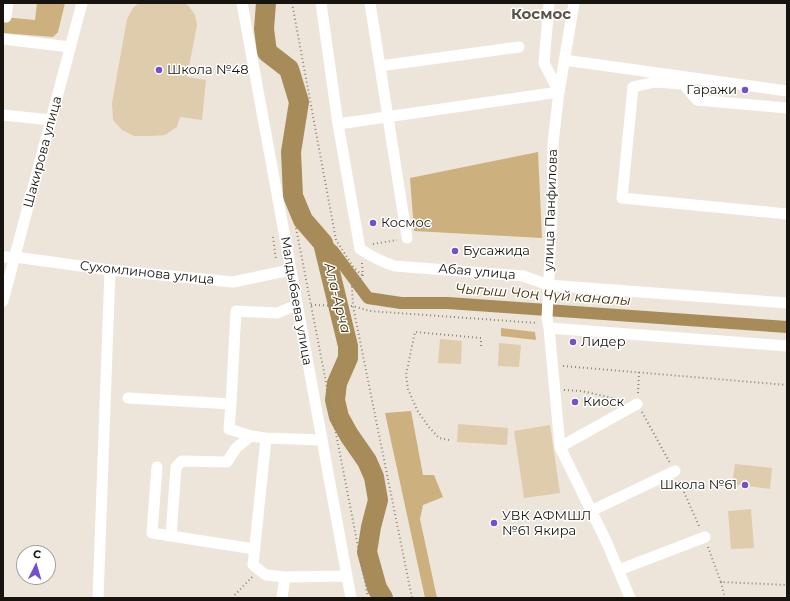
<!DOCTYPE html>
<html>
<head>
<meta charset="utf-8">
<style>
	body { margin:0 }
	#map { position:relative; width:790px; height:601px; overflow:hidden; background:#ede5d9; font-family:Montserrat,sans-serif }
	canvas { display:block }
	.frame { position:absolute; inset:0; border:4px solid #171410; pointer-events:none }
	.north { position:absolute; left:16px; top:545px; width:40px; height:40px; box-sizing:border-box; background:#fff; border:1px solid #a2a19f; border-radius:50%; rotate:5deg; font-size:11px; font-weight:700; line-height:16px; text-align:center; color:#171410 }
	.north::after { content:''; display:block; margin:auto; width:14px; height:18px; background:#7251ca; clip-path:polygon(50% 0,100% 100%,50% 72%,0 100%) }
</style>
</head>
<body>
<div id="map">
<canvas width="790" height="601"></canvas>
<div class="frame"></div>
<div class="north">С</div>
</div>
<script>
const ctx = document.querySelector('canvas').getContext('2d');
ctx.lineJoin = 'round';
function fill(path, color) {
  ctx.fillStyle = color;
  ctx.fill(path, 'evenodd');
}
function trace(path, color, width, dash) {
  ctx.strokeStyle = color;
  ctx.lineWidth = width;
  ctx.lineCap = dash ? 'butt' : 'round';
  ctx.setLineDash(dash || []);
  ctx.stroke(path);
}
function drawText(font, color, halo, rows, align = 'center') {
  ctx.font = font + ' Montserrat,sans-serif';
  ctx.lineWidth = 3;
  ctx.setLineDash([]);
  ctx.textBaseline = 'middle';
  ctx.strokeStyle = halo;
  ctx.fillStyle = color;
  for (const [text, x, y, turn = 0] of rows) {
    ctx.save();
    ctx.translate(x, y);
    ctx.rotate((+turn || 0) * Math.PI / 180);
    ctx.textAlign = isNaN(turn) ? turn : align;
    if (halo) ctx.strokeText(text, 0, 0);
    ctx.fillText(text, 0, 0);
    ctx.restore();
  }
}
const green = new Path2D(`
	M 139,3 L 182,3 L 188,5 L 195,15 L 197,25 L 187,77 L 206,80 L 202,120 L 180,117 L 177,127 L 165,135 L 151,136 L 134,136 L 122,130 L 113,120 L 112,103 L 127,19 L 133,8 Z
	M 440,339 L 462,341 L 461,364 L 438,363 Z
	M 499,343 L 521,345 L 519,367 L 498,366 Z
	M 458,424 L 508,428 L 507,445 L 457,442 Z
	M 550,425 L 560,493 L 524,498 L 514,431 Z
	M 735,464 L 772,468 L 770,489 L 732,484 Z
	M 751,509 L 754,548 L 731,549 L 728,511 Z`);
const forest = new Path2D(`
	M 37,3 L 65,3 L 58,32 L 53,37 L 3,33 L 3,17 L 35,20 Z
	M 538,152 L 542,238 L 414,231 L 410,178 Z
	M 501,328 L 535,332 L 536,340 L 501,336 Z
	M 411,411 L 423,475 L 434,475 L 443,497 L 423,505 L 420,519 L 437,598 L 425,598 L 385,413 Z`);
const canal = new Path2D(`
	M 323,243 L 333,251 L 368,298 L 401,303 L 448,303 L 787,327`);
const river = new Path2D(`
	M 266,3 L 264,29 L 267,52 L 289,69 L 299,102 L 291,152 L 293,196 L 303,220 L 323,243 L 348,346 L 348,358 L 337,383 L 335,400 L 339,417 L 349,435 L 367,461 L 374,477 L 378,500 L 371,527 L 367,552 L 377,588 L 383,598`);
const path = new Path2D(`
	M 292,3 L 336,240 L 354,268 L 362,275
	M 296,228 L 368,598
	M 273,237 L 276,260
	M 373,244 L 397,240
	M 362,263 L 363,276 L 352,287 L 353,306 L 412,598
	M 311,305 L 353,306 L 370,311 L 537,323
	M 563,366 L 787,385
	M 564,390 L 582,391 L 621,400
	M 638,393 L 639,372
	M 642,412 L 670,463
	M 449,440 L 439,438 L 428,426 L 417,410 L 408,389 L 406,375 L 415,332 L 481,338 L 481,349
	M 679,481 L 700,528
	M 708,547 L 721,582 L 787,585
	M 721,582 L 725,598
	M 232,598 L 252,577`);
const minor = new Path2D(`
	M 242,3 L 351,598
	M 321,3 L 338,124 L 360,249 C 372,257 382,262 395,266 L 523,276 L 548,285 L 787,303
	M 370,3 L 407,238
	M 549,3 L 544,63 L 559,92
	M 574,3 L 559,92 L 553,143 L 552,212 L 547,318 L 549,328 L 560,447 L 607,543 L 630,598
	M 6,17 L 8,3
	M 3,39 L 70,47
	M 564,60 L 787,91
	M 380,66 L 519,47
	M 787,108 L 697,100 L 683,84 L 655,82 L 633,87 L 622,198 L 787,214
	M 3,115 L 51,120
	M 338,124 L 559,92
	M 3,257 L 15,257 L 110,270 L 233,282 L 290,270
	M 3,301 L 82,3
	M 549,328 L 787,346
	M 128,398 L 231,404 L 236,311 L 277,313 L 297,305
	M 231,404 L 229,429 L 251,436 L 266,438 L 321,440
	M 266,438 L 253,565 L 266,575 L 285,577 L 347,576
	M 560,447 L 637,404
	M 157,467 L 152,533 L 254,549
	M 591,511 L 675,471
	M 171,536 L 176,467 L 182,461 L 227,462 L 236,448 L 251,436
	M 619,570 L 705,537
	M 98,598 L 110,270
	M 282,598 L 285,577`);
const markers = [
	[159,70,4,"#7251ca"],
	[745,90,4,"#7251ca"],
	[373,223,4,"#7251ca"],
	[455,251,4,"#7251ca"],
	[573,342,4,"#7251ca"],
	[575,402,4,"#7251ca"],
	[745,485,4,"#7251ca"],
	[494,523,4,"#7251ca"]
];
const poiNames = [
	["Школа №48",167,70],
	["Гаражи",737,90,"right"],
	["Космос",381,223],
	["Бусажида",463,251],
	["Лидер",581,342],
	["Киоск",583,402],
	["Школа №61",737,485,"right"],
	["УВК АФМШЛ",502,516],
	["№61 Якира",502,531]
];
const streetNames = [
	["Шакирова улица",43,152,-75],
	["улица Панфилова",551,210,-88],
	["Абая улица",477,272,5],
	["Сухомлинова улица",147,273,6],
	["Малдыбаева улица",296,301,80]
];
const waterNames = [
	["Чыгыш Чоң Чүй каналы",543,295,4],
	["Ала-Арча",337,298,76]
];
const quarterNames = [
	["Космос",541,15]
];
fill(green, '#dfccac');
fill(forest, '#ccb07e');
trace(canal, '#a78c5a', 12);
trace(river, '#a78c5a', 20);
trace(path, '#8b867d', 2, [1, 3]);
trace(minor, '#fff', 11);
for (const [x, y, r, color] of markers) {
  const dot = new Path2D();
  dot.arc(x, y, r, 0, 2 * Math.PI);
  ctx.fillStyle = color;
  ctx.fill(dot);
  trace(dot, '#fff', 1.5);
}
drawText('13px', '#171410', '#fff', poiNames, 'left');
drawText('13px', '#171410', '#fff', streetNames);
drawText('italic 14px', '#443005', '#fff', waterNames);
drawText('bold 15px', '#5a5449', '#fff', quarterNames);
</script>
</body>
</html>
